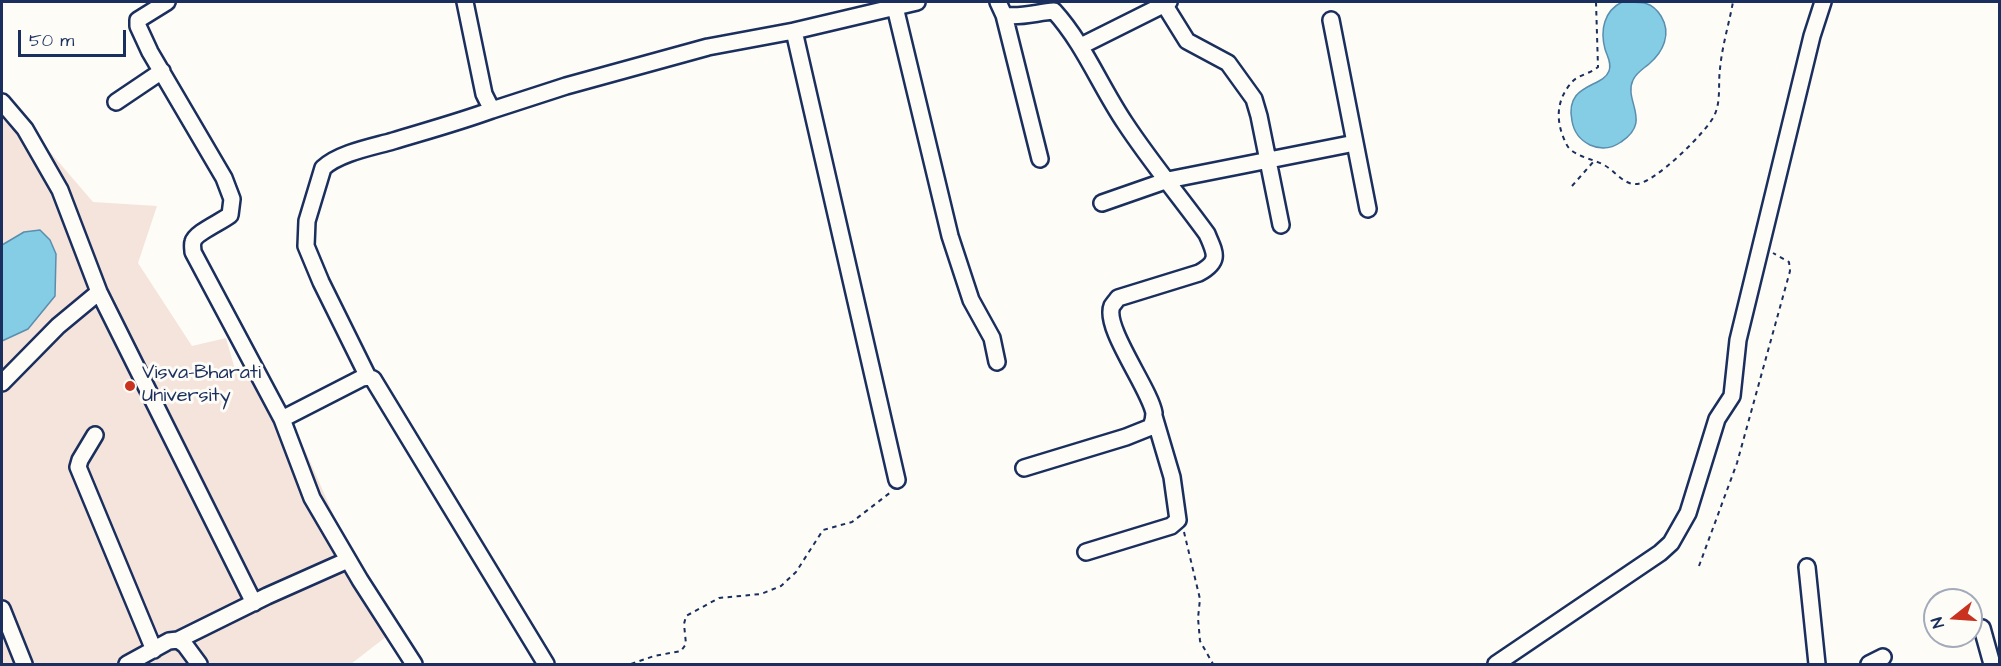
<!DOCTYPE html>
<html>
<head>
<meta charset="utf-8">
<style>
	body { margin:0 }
	#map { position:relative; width:2001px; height:666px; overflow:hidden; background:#fdfcf7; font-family:"Architects Daughter",sans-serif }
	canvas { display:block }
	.frame { position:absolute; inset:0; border:3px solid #1b2f5e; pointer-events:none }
	.north { position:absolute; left:1923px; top:588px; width:60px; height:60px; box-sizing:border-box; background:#fdfcf7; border:2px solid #a3aaba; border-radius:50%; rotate:253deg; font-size:16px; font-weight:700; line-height:24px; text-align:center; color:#1b2f5e }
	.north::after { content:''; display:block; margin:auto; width:21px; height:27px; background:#c8321e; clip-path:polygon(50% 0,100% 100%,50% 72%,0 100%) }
	.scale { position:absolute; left:18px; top:30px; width:108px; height:27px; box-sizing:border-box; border:3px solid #1b2f5e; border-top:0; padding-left:8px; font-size:18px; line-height:21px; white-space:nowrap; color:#1b2f5e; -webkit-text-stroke:4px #fdfcf7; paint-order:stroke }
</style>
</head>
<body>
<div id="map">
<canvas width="2001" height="666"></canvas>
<div class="frame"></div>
<div class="north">N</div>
<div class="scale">50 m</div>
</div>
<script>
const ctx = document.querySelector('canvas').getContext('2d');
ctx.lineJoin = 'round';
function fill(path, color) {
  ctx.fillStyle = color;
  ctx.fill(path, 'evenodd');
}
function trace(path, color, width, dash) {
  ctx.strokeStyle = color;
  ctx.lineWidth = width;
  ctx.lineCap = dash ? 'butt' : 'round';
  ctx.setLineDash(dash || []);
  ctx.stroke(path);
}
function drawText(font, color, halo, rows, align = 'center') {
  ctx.font = font + ' "Architects Daughter",sans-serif';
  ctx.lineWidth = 6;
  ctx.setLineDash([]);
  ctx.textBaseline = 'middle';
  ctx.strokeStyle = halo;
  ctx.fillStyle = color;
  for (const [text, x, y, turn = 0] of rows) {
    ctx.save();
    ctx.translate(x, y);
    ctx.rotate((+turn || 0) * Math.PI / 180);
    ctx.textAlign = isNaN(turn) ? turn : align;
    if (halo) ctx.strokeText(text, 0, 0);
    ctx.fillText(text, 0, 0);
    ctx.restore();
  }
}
const built = new Path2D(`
	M 2,96 L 93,202 L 157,206 L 138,263 L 192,346 L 226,338 L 236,373 L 282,398 L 387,636 L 351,664 L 2,664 Z`);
const water = new Path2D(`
	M 1622,2 C 1639,2 1651,0 1661,16 C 1672,34 1663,52 1649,64 C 1643,69 1636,73 1633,80 C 1623,101 1653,121 1621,142 C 1611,149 1601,150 1590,145 C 1580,140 1574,133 1572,121 C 1564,83 1603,88 1609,71 C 1612,63 1607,56 1605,49 C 1600,30 1604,11 1622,2 Z
	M 40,230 L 50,240 L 56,254 L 55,296 L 28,329 L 2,341 L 2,245 L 24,232 Z`);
const path = new Path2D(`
	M 1596,2 L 1598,67 C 1591,73 1580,75 1574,80 C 1557,97 1555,118 1564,139 C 1566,143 1567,147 1571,150 C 1581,158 1593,159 1604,165 C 1614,170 1623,184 1635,184 C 1652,186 1709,130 1715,114 C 1721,100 1718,83 1720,69 C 1722,46 1729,24 1733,2
	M 1572,186 L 1594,161
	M 1184,532 L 1200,599 L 1198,618 L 1200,641 L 1213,664
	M 1699,566 L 1737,463 L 1790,271 L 1789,262 L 1773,253
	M 631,664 L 654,656 L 681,651 L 686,644 L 684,624 L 686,616 L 719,598 L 761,594 L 781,586 L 796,572 L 823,530 L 852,522 L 891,492`);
const minor = new Path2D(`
	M 167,2 L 138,20 L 138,26 L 150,52 L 224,178 L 232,199 L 230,215 C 221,222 195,233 193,242 C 192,245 193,249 193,252 L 282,419 L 312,498 L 360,580 L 414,664
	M 465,2 L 484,94 L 492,110 L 566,86 L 708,47 L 794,31
	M 998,2 L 1004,15 C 1020,18 1038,12 1054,11 C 1084,44 1100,86 1125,123 C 1150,161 1180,197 1207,234 C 1215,253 1221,261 1199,273 L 1118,298 C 1116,301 1114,303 1112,306 C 1103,327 1150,389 1154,413 C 1154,418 1153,422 1151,427 L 1126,437 L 1024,468
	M 1164,4 L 1187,41 L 1228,63 L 1254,99 L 1259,116 L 1281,225
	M 895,7 L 950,236 L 971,300 L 992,338 L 997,362
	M 1004,15 L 1040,159
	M 1331,20 L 1368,209
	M 1081,46 L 1169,2
	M 2,102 L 25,129 L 60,190 L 99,292 L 254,603
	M 116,102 L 162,71
	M 1102,203 L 1168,180 L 1355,143
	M 368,377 L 321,282 L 306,246 L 307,221 L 323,168 C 339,153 372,147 393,141 C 426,131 459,122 492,110
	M 2,383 L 58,326 L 99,292
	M 282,419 L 362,378 L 368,377 L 373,379 L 546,664
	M 95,435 L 80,460 L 78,467 L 154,650
	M 897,480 L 794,31 L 917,2
	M 1086,552 L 1171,526 L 1178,520 L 1172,477 L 1154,416
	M 1807,567 L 1817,664
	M 2,609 L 24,664
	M 1982,628 L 1992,664
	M 178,640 L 267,596 L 348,560
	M 127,664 L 169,641 L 178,640 L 185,645 L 199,664
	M 1496,664 L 1660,553 L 1671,543 L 1688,513 L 1717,419 L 1732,396 L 1738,340 L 1812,36 L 1823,2
	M 1869,664 L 1883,657`);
const markers = [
	[130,386,6,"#c8321e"]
];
const poiNames = [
	["Visva-Bharati",142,374],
	["University",142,397]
];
fill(built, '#f5e4db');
fill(water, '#84cde5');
trace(water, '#5a8eaf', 1.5);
trace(minor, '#1b2f5e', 20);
trace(path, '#1b2f5e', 2, [4.5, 4.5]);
trace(minor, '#fdfcf7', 15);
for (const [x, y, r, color] of markers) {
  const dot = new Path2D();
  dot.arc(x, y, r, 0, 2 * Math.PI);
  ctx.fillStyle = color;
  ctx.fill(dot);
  trace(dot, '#fdfcf7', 2);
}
drawText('20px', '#1b2f5e', '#fdfcf7', poiNames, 'left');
</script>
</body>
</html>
